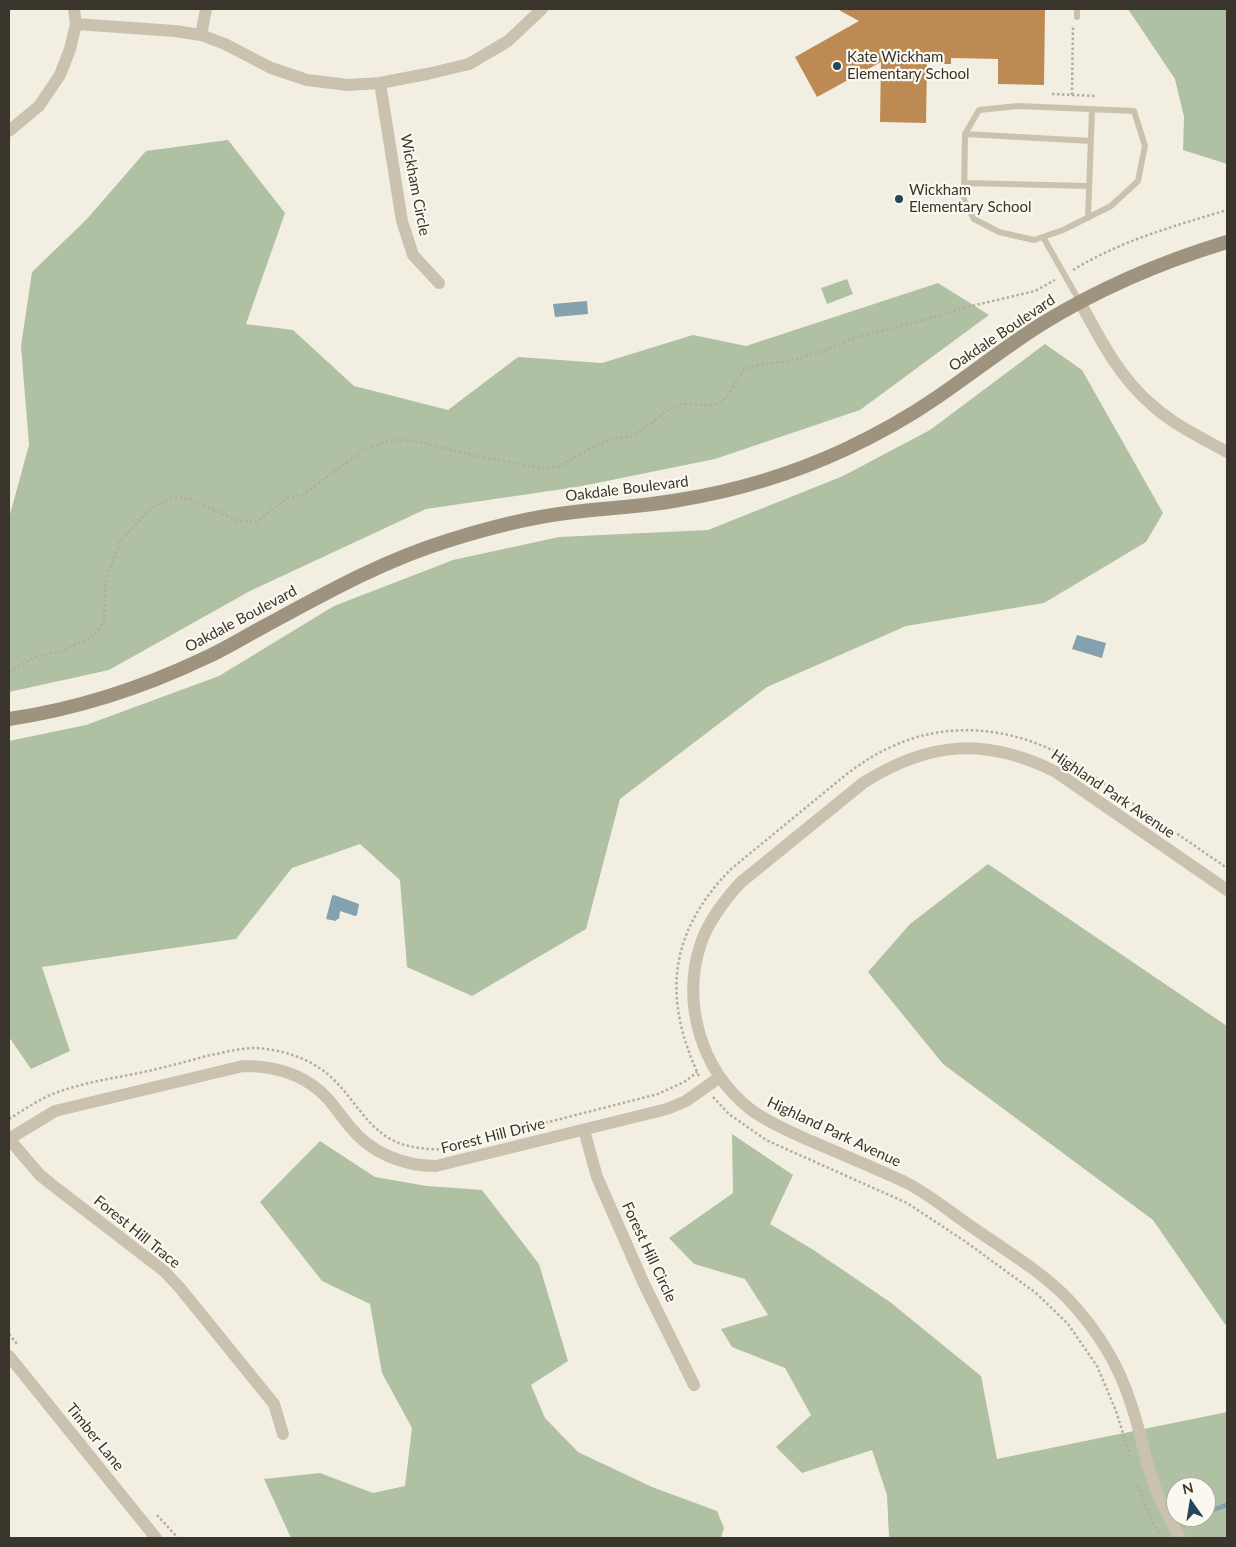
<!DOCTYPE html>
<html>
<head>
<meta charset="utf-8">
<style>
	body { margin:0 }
	#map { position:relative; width:1236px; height:1547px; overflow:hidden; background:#f2efe2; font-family:Lato,sans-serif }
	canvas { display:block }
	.frame { position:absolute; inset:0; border:10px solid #39342c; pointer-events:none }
	.north { position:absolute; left:1166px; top:1477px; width:50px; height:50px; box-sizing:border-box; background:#faf8ef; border:1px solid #adaaa1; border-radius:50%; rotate:347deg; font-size:14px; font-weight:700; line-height:20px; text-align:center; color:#39342c }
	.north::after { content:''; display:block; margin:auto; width:18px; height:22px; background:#244759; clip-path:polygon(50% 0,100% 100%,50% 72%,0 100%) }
</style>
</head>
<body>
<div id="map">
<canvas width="1236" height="1547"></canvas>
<div class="frame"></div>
<div class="north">N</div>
</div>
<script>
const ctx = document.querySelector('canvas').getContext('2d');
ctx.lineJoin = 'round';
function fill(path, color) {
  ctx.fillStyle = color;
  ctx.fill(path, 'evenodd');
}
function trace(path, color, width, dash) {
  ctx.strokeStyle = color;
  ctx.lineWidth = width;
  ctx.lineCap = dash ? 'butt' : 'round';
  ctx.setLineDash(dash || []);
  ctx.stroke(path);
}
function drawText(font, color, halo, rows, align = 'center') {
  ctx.font = font + ' Lato,sans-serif';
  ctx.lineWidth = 4.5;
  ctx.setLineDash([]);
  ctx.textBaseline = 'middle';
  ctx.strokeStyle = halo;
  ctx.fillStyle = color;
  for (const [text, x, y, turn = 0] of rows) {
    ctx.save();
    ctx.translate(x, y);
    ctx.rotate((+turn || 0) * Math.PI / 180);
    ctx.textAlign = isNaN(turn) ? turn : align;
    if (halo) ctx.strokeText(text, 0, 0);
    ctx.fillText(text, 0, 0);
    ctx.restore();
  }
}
const green = new Path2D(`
	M 1128,9 L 1227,9 L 1227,164 L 1183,150 L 1184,117 L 1175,79 Z
	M 228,140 L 285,213 L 246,324 L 293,330 L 354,386 L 448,410 L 518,357 L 602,363 L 693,335 L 746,346 L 938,283 L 989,315 L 860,410 L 715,459 L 577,487 L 426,509 L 250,591 L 109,670 L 9,692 L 9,518 L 29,445 L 21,346 L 32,272 L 86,220 L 146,151 Z
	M 847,279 L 853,294 L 827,304 L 821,288 Z
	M 1045,344 L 1082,370 L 1163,513 L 1146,542 L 1044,603 L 906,626 L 767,687 L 620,799 L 586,929 L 472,996 L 407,967 L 400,880 L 360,844 L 292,868 L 236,939 L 42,967 L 70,1051 L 31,1069 L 9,1037 L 9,741 L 86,725 L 219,676 L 334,606 L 453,560 L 559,537 L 708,530 L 843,476 L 930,430 Z
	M 988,864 L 1227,1026 L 1227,1327 L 1153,1220 L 943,1064 L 868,972 L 910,924 Z
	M 732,1134 L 793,1175 L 770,1224 L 812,1249 L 890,1302 L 981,1376 L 997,1459 L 1227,1412 L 1227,1538 L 889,1538 L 887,1495 L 872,1450 L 802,1473 L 776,1447 L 811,1415 L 785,1368 L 732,1347 L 721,1329 L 768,1315 L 745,1279 L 694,1264 L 669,1238 L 733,1193 ZM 1176,1487 L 1206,1487 L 1206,1517 L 1176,1517 Z
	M 320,1141 L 375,1177 L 427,1186 L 482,1190 L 539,1264 L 568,1361 L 531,1385 L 545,1418 L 578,1452 L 652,1487 L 717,1511 L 724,1528 L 721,1538 L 291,1538 L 264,1479 L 320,1473 L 373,1493 L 405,1486 L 412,1428 L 382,1373 L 370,1304 L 322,1281 L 260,1202 Z`);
const water = new Path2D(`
	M 587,301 L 588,314 L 555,317 L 553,304 Z
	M 1077,635 L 1106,643 L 1102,658 L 1072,649 Z
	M 334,895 L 359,904 L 357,915 L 355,916 L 340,911 L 339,919 L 337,919 L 336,921 L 326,919 L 332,896 Z`);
const stream = new Path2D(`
	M 1212,1510 L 1227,1505`);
const building = new Path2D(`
	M 837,9 L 1045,9 L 1044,85 L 998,84 L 998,59 L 951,58 L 951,64 L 927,64 L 926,123 L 880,122 L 881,62 L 817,97 L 795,57 L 859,21 Z`);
const path = new Path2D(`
	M 1052,94 L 1096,96
	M 1072,95 L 1073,26
	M 1073,270 C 1120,241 1174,226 1227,210
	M 9,672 L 35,657 L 64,650 L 93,637 L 104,621 L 106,580 L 120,542 L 152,507 L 174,497 L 190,499 L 238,521 L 256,522 L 286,499 L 304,494 L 364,450 L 391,440 L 415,441 L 476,456 L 542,468 L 558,467 L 599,444 L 616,438 L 634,436 L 665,412 L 678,404 L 711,405 L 722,401 L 729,394 L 744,369 L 763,364 L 790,361 L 820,352 L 854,338 L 917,322 L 963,308 L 1035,291 L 1055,280
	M 699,1076 C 662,997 669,932 731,869 L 848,773 C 862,763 875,754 891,747 C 947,720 1014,727 1067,758 L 1227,868
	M 713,1097 L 729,1114 L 766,1140 L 907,1203 L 966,1242 L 1036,1293 L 1068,1324 L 1097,1366 L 1116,1411 L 1130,1456
	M 9,1119 C 25,1109 41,1098 58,1092 C 86,1082 115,1078 144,1072 C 165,1067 186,1062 206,1056 C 222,1053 239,1048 255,1048 C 275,1049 295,1054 313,1064 C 358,1089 363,1143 421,1148 C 428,1149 436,1150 443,1149
	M 521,1129 L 658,1094 L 686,1081 L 697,1072
	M 9,1334 L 17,1344
	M 1138,1485 L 1148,1512 L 1161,1538
	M 157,1515 L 178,1538`);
const service = new Path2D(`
	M 1077,9 L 1077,17
	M 1018,106 L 1134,111 L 1145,146 L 1138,181 L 1111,206 L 1063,230 L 1034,240 L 999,232 L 974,219 L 964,200 L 965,134 L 979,110 Z
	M 965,134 L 1091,141
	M 964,183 L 1089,186
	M 1088,218 L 1092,109
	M 1043,237 L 1080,302`);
const minor = new Path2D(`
	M 76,24 L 175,31 L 201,35 L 225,44 L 271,68 L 307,80 L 348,85 L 380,83 L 427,74 L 469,64 L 508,41 L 542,9
	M 201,35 L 206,9
	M 380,83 L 402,221 L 413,255 L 439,283
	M 9,131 L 39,106 L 60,75 L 70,49 L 76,24 L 74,9
	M 1080,302 C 1100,339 1119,377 1152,405 C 1174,425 1202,438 1227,452
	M 584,1130 L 597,1177 L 644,1284 L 694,1385
	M 9,1139 L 55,1111 L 243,1066 C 268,1066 291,1070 312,1085 C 329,1096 338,1113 351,1128 C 371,1153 404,1166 436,1166 L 667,1109 L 686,1101 L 720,1077
	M 9,1139 L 40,1175 L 51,1184 L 164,1271 L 180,1288 L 274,1404 L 283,1434
	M 9,1356 L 156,1538
	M 1180,1538 C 1172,1523 1163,1507 1156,1490 C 1145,1462 1141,1432 1131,1404 C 1119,1365 1096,1329 1069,1300 C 1041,1271 1005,1250 972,1227 C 950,1212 929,1194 905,1182 C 872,1167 839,1153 806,1139 C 787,1130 767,1122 750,1109 C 701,1070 681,1003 701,943 C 709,920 724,901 740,883 L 863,783 C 929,741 986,737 1056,772 L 1227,890`);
const secondary = new Path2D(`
	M 9,719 C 77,709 142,688 205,658 C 225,649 244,637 263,627 C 324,594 384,560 450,540 C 488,528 527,518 566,513 C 604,508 641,507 679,500 C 735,491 792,474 844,450 C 876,435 907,418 936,398 C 971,374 1004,348 1040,325 C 1098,289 1161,262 1227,242`);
const markers = [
	[837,66,5,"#244759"],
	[899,199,5,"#244759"]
];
const poiNames = [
	["Kate Wickham",847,57],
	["Elementary School",847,74],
	["Wickham",909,190],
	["Elementary School",909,207]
];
const streetNames = [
	["Wickham Circle",415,185,79],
	["Oakdale Boulevard",1002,333,-34],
	["Oakdale Boulevard",627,489,-7],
	["Oakdale Boulevard",241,619,-28],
	["Highland Park Avenue",1113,794,34],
	["Highland Park Avenue",834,1132,25],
	["Forest Hill Drive",493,1136,-14],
	["Forest Hill Trace",137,1232,39],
	["Forest Hill Circle",649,1252,65],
	["Timber Lane",95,1437,51]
];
fill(green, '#afc1a2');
fill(water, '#83a1ae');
trace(stream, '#83a1ae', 4.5);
fill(building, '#be8a54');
trace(path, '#b6ad98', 2.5, [2.5, 2.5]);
trace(service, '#cac2ae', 6);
trace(minor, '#cac2ae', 12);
trace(secondary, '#9e937f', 14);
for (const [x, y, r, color] of markers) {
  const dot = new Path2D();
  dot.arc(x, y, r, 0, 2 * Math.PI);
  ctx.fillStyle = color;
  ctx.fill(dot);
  trace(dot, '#faf8ef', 2);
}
drawText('15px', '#39342c', '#faf8ef', poiNames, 'left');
drawText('15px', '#39342c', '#faf8ef', streetNames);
</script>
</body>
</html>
